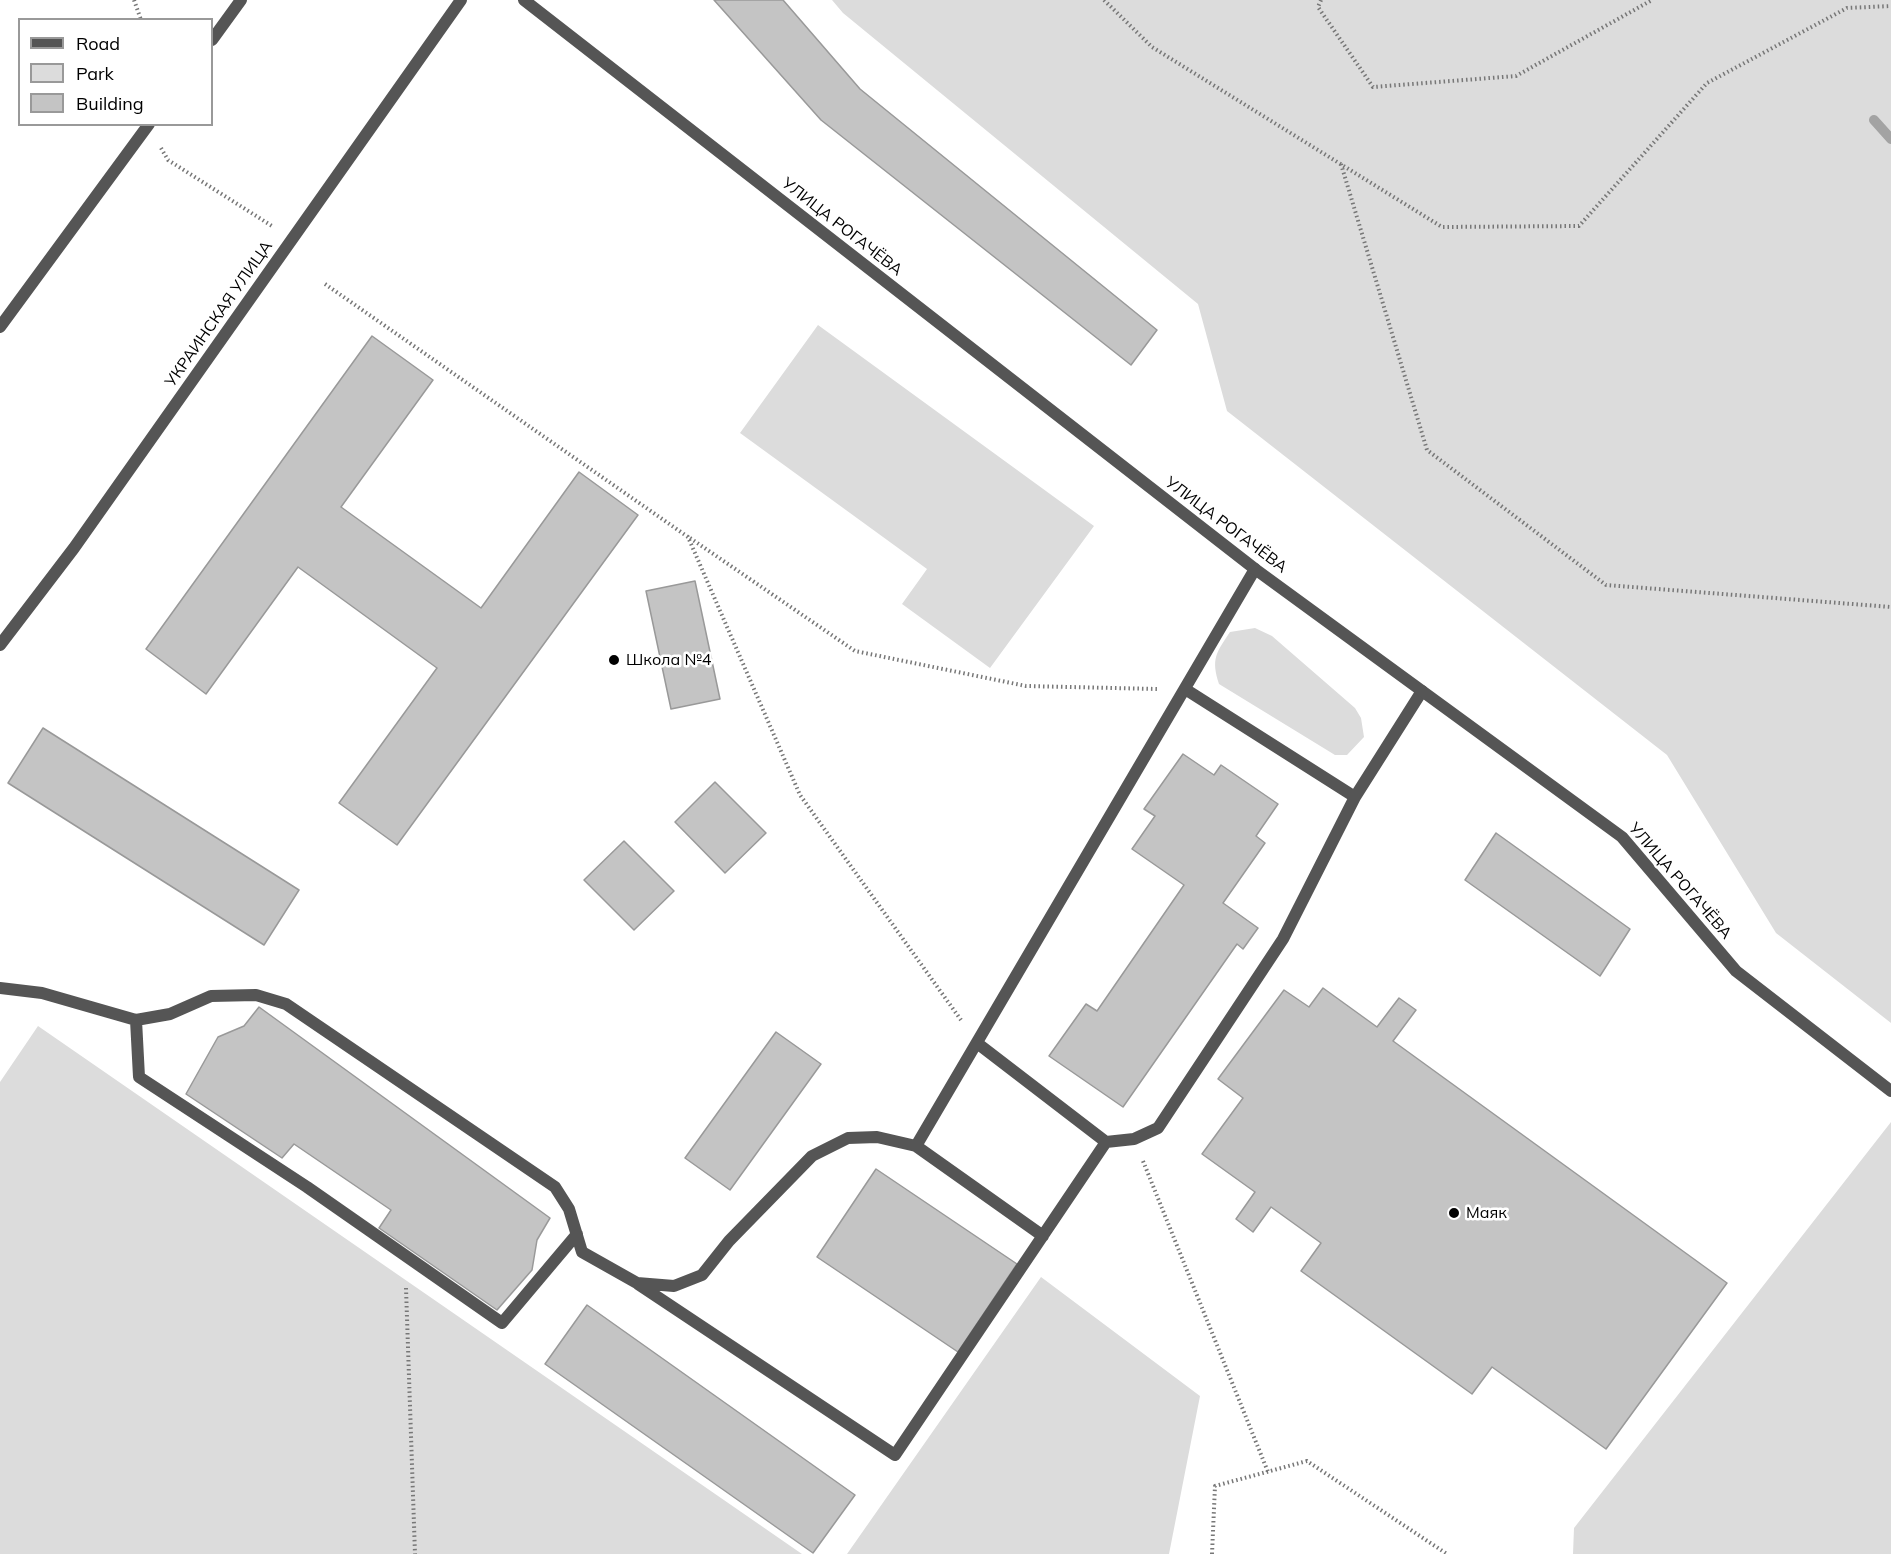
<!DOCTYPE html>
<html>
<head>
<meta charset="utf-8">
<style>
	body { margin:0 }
	#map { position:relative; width:1891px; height:1554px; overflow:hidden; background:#fff; font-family:Mulish,sans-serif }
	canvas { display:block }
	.legend { position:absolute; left:18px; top:18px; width:195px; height:108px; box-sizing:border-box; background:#fff; border:2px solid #999; margin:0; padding:8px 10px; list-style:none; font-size:18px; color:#000 }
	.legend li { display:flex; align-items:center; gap:12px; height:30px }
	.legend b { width:30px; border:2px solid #999 }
</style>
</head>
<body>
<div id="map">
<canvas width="1891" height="1554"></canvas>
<ul class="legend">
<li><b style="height:8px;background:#555"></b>Road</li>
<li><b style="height:16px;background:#dcdcdc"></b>Park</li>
<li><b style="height:16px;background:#c4c4c4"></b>Building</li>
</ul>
</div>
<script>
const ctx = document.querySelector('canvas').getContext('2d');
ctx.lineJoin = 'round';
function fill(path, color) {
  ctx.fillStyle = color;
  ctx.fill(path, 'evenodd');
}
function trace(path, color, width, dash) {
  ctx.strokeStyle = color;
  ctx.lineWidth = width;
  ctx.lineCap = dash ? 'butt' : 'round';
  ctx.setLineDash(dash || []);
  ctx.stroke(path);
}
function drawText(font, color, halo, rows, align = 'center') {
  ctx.font = font + ' Mulish,sans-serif';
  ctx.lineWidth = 5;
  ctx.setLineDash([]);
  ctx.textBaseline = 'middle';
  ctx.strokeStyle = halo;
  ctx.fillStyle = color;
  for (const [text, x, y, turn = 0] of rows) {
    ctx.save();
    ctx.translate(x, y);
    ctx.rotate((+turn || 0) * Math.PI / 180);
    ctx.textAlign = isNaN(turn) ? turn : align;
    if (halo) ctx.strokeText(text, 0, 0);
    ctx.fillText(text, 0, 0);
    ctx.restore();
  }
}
const green = new Path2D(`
	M 832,0 L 1891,0 L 1891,1023 L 1776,933 L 1667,755 L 1227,411 L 1198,304 L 843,13 Z
	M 818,325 L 1094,526 L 990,668 L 902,604 L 927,569 L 740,433 Z
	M 1255,628 L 1272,636 L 1355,708 L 1361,718 L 1364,737 L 1347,755 L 1335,755 L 1219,684 C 1211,659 1216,653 1230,632 Z
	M 38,1026 L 802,1554 L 0,1554 L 0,1082 Z
	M 1891,1122 L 1891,1554 L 1573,1554 L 1574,1528 Z
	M 1041,1277 L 1200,1396 L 1169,1554 L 847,1554 Z`);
const stream = new Path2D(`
	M 1874,120 L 1891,139`);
const building = new Path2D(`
	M 714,0 L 783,0 L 860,89 L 1157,330 L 1131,365 L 821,120 Z
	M 372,336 L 433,380 L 341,507 L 481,608 L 579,472 L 638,515 L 397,845 L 339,803 L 437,668 L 298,567 L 206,694 L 146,649 Z
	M 695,581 L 720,699 L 671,709 L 646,591 Z
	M 43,728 L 299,890 L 264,945 L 8,783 Z
	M 1183,754 L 1214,775 L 1221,765 L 1278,804 L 1256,836 L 1265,843 L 1223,903 L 1258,928 L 1243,949 L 1237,944 L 1123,1107 L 1049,1056 L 1086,1004 L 1097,1011 L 1184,885 L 1132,849 L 1155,816 L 1144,809 Z
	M 715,782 L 766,833 L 725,873 L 675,822 Z
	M 1496,833 L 1630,929 L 1600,976 L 1465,880 Z
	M 624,841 L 674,891 L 634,930 L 584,880 Z
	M 1323,988 L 1377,1027 L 1399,998 L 1416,1010 L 1393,1041 L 1727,1283 L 1606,1449 L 1492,1367 L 1472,1394 L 1301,1271 L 1321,1243 L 1271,1207 L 1253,1232 L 1236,1219 L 1255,1192 L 1202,1154 L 1243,1098 L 1218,1079 L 1284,990 L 1309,1007 Z
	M 259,1007 L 550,1218 L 537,1240 L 532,1270 L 497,1310 L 379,1228 L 391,1210 L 294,1144 L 282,1158 L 186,1094 L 218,1037 L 244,1026 Z
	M 776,1032 L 821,1064 L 730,1190 L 685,1158 Z
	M 876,1169 L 1017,1264 L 958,1352 L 817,1257 Z
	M 587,1305 L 855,1495 L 813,1553 L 545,1364 Z`);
const path = new Path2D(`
	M 134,0 L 141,20
	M 1104,0 L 1152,47 L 1442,227 L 1579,226 L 1707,83 L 1847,8 L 1891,6
	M 1321,0 L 1318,7 L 1373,87 L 1516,76 L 1652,0
	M 161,148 L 168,160 L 272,226
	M 1341,164 L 1427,450 L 1606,585 L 1891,607
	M 325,284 L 688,537 L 800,795 L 961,1020
	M 690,538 L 855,651 L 1026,686 L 1157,689
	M 1143,1161 L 1268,1472
	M 406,1288 L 415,1554
	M 1212,1554 L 1215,1486 L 1307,1461 L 1447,1554`);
const service = new Path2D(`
	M 212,40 L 241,0
	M 0,327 L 149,124
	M 1185,689 L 1355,797
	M 0,988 L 42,993 L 136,1020 L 170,1014 L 211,996 L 256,995 L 286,1004 L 555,1187 L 569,1209 L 582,1252 L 637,1283 L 674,1286 L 702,1275 L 729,1241 L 812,1156 L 848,1138 L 877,1137 L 916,1146 L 1255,569
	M 136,1020 L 139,1077 L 307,1187 L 502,1323 L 577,1234
	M 977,1043 L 1106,1142
	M 916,1146 L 1043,1236
	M 638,1284 L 895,1455 L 1106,1142 L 1134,1139 L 1158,1128 L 1283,939 L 1355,797 L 1422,691`);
const minor = new Path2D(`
	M 524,0 L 1255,569 L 1622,837 L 1736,971 L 1891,1091
	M 0,645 L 74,548 L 461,0`);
const markers = [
	[614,660,6,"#000"],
	[1454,1213,6,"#000"]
];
const streetNames = [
	["УЛИЦА РОГАЧЁВА",842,227,38],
	["УКРАИНСКАЯ УЛИЦА",219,314,-55],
	["УЛИЦА РОГАЧЁВА",1226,525,37],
	["УЛИЦА РОГАЧЁВА",1680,881,49]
];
const poiNames = [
	["Школа №4",626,660],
	["Маяк",1466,1213]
];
fill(green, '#dcdcdc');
trace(stream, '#a3a3a3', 10);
fill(building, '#c4c4c4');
trace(building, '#999', 1.5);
trace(path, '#777', 4, [1.5, 3]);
trace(service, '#555', 12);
trace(minor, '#555', 12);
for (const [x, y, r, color] of markers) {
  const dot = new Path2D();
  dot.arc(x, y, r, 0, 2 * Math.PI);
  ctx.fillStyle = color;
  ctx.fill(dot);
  trace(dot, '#fff', 2);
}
drawText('16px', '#000', '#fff', streetNames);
drawText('16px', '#000', '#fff', poiNames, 'left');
</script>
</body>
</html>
